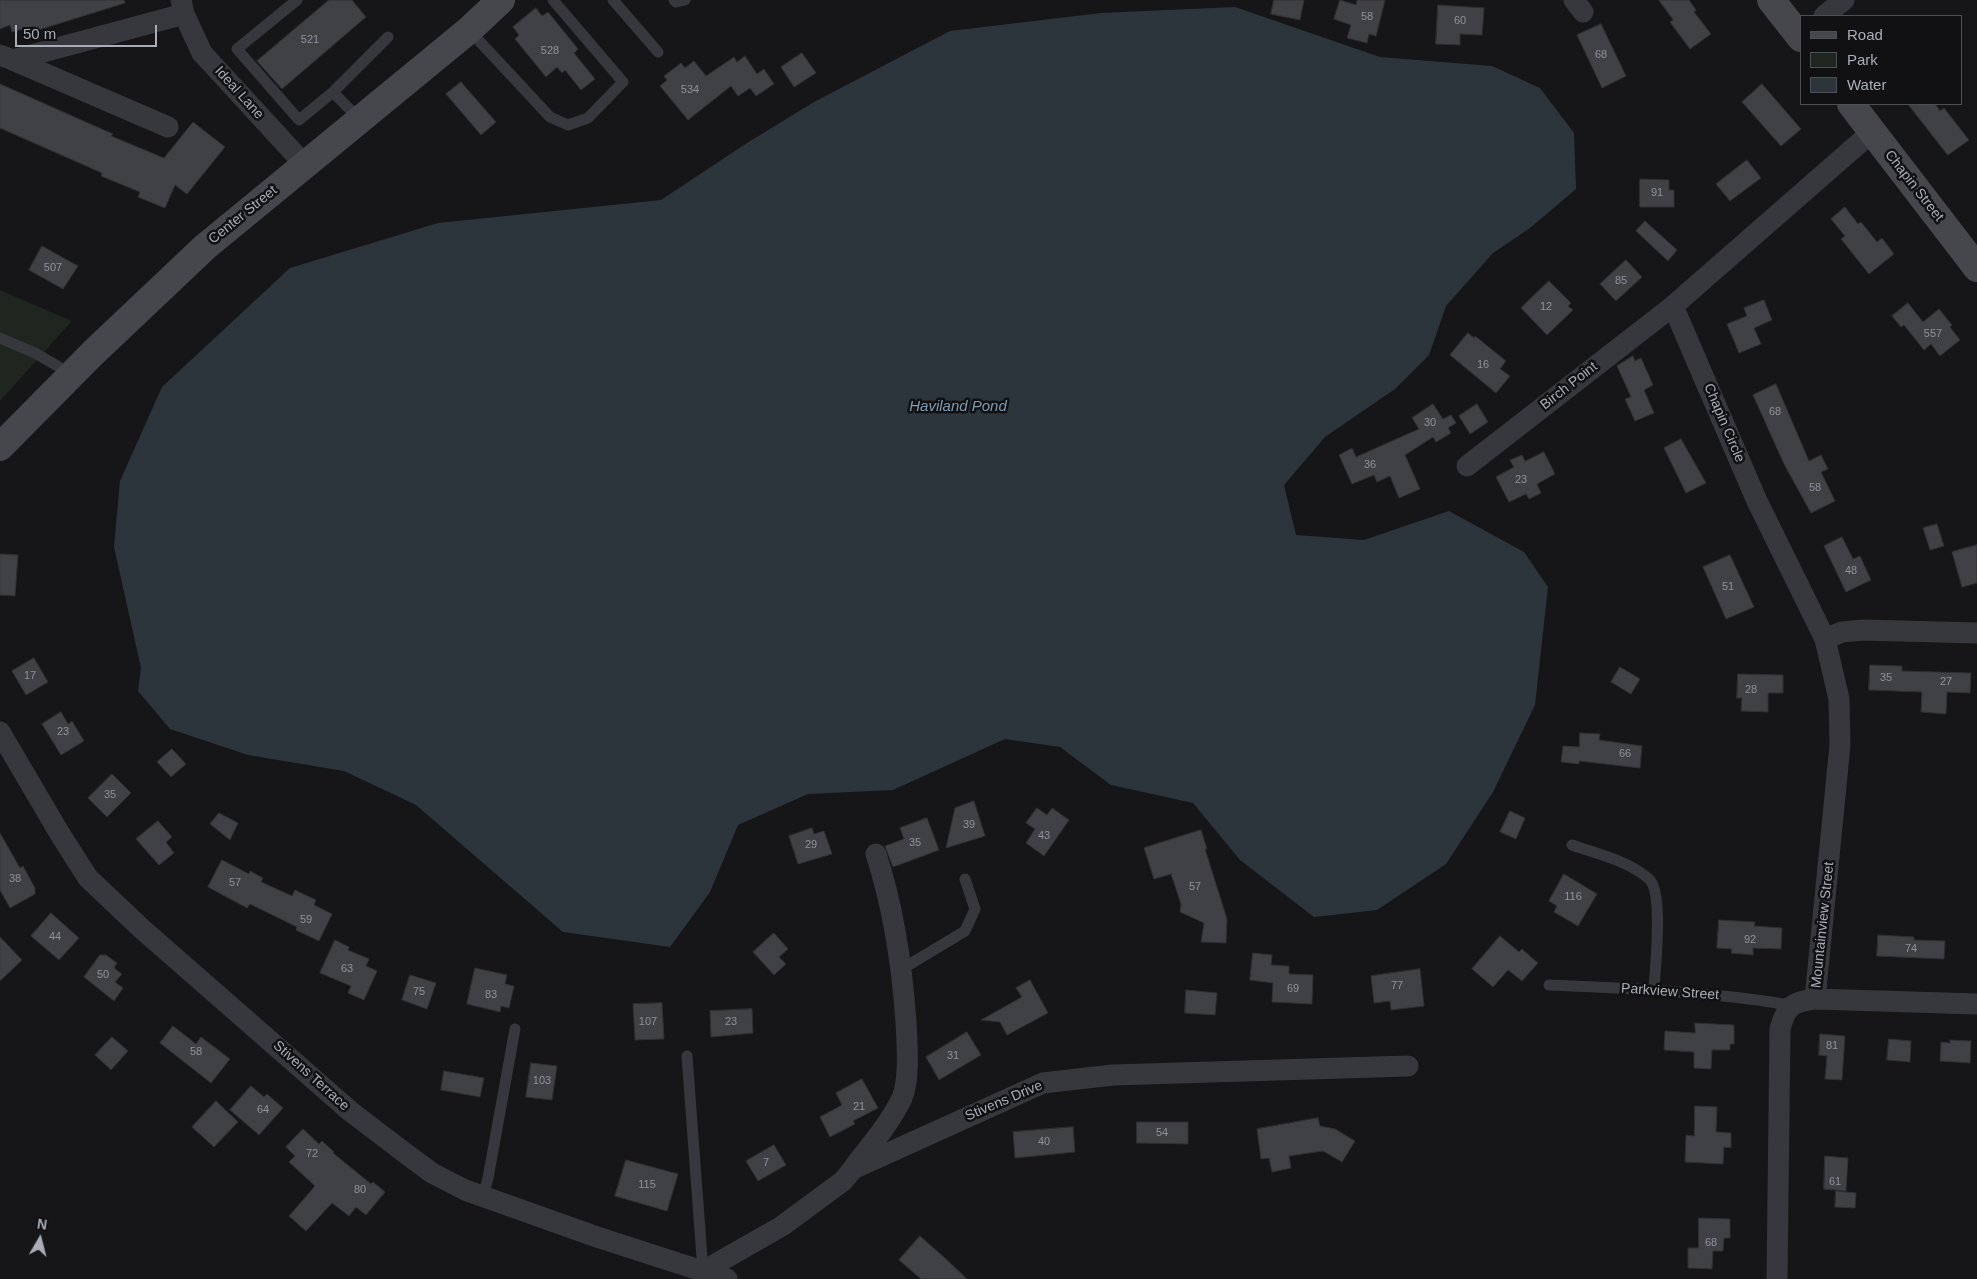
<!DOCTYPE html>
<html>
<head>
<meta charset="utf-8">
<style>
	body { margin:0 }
	#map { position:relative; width:1977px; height:1279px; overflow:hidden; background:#161618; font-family:Arial,sans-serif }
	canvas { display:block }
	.legend { position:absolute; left:1800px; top:15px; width:162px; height:90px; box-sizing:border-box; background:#111113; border:1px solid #4d4f55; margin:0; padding:6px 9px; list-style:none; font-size:15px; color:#a8adb8 }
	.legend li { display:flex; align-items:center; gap:10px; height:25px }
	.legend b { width:25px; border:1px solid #4d4f55 }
	.north { position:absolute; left:15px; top:1214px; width:50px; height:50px; -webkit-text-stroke:4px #111113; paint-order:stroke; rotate:8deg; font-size:14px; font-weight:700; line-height:20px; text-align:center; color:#a8adb8 }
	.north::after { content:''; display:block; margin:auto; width:18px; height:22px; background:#a8adb8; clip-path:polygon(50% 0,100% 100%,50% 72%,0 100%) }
	.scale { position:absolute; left:15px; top:25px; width:142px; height:22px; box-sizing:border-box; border:2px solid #a8adb8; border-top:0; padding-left:6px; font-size:15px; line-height:18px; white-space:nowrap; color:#a8adb8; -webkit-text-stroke:4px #111113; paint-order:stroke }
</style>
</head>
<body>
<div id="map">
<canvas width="1977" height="1279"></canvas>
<ul class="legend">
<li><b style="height:6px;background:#45474d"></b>Road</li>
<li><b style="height:14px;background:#1e261f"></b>Park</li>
<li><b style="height:14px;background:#2c353c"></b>Water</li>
</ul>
<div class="north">N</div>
<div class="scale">50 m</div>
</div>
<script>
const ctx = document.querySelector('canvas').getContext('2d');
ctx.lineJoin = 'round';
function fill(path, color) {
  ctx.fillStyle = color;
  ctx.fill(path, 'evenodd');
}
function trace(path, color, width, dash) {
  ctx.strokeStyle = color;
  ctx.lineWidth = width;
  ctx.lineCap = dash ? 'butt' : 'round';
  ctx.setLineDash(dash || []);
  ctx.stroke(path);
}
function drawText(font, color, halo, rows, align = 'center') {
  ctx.font = font + ' Arial,sans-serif';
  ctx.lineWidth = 5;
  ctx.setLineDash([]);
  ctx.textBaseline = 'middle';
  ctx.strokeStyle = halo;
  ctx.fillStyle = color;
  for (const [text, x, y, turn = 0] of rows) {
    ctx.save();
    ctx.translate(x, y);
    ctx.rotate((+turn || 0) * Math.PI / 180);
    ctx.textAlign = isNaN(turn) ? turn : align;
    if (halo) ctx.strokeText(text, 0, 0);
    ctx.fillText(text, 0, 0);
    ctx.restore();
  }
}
const green = new Path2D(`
	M 0,290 L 72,321 L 0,401 Z`);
const water = new Path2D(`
	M 1235,7 L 1380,57 L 1492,66 L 1540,88 L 1574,133 L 1576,189 L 1530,228 L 1493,253 L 1446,306 L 1429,355 L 1395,389 L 1325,437 L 1284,485 L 1296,535 L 1364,540 L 1449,511 L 1524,552 L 1548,587 L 1535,705 L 1493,792 L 1446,864 L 1377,910 L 1314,917 L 1240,860 L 1193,803 L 1111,785 L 1060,747 L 1005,739 L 893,790 L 808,794 L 738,825 L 710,892 L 670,947 L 563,932 L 416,805 L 344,771 L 248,755 L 170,729 L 138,691 L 141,668 L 114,547 L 120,481 L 162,387 L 290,268 L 438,223 L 661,200 L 747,143 L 814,102 L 950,31 L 1101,13 Z`);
const building = new Path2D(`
	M 0,0 L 124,0 L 125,3 L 35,31 L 34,26 L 12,32 L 10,25 L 0,29 Z
	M 329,0 L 352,0 L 366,17 L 282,89 L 257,61 Z
	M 1274,0 L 1304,0 L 1300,20 L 1271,14 Z
	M 1340,0 L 1356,5 L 1357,0 L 1385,0 L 1376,36 L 1369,34 L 1367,43 L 1347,38 L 1351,25 L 1334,19 Z
	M 1659,0 L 1689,0 L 1696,10 L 1694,12 L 1711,34 L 1690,49 L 1670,22 L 1673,20 Z
	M 1438,5 L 1484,8 L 1482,35 L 1460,34 L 1460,45 L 1436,44 Z
	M 536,8 L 542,16 L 548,12 L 578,49 L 574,53 L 595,79 L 581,90 L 565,70 L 562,73 L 557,67 L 546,77 L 515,39 L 519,35 L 513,27 Z
	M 1601,24 L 1626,76 L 1602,88 L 1577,35 Z
	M 802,53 L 816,73 L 794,87 L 781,67 Z
	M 745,56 L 757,74 L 764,69 L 774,84 L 756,96 L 750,88 L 738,96 L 731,86 L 688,120 L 660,86 L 667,80 L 664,76 L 681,63 L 685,68 L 694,61 L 706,76 L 734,57 L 737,62 Z
	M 461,82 L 496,122 L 481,135 L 446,94 Z
	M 0,84 L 113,134 L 111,136 L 164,158 L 193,122 L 225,147 L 187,194 L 175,185 L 165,208 L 138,197 L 140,192 L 101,176 L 102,173 L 0,128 Z
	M 1762,84 L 1801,129 L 1781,146 L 1742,102 Z
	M 1908,104 L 1935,104 L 1940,111 L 1944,108 L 1969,140 L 1948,155 Z
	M 1747,160 L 1761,178 L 1730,201 L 1716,184 Z
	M 1640,179 L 1669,180 L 1669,190 L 1674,190 L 1674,207 L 1640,207 Z
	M 1845,207 L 1858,224 L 1861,222 L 1877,242 L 1882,238 L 1894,254 L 1869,274 L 1841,239 L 1845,236 L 1831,219 Z
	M 1645,221 L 1677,250 L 1668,261 L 1636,231 Z
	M 42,246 L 78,266 L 63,289 L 29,270 Z
	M 1626,260 L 1642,277 L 1616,301 L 1600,284 Z
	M 1549,281 L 1571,303 L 1568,306 L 1573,310 L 1547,335 L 1521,308 Z
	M 1764,300 L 1772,320 L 1754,328 L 1761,344 L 1739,353 L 1727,324 L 1747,316 L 1744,308 Z
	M 1908,303 L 1923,322 L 1939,309 L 1952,325 L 1950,327 L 1960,340 L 1940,356 L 1931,344 L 1924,350 L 1904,325 L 1901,327 L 1892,316 Z
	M 1468,333 L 1474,338 L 1475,336 L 1506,361 L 1500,369 L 1510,376 L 1496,393 L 1450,355 Z
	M 1633,356 L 1635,361 L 1641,358 L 1653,385 L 1644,390 L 1654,413 L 1635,421 L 1625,399 L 1631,397 L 1617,366 Z
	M 1776,384 L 1809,461 L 1821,455 L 1828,469 L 1821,472 L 1835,501 L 1811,513 L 1784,464 L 1753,395 Z
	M 1433,404 L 1443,419 L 1451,415 L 1456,423 L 1448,428 L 1451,433 L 1436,442 L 1433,437 L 1405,455 L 1420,489 L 1399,498 L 1390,476 L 1377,482 L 1374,475 L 1352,484 L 1339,455 L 1352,448 L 1356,457 L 1419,429 L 1412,418 Z
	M 1477,404 L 1488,422 L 1470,434 L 1459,416 Z
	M 1681,439 L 1706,483 L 1686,493 L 1664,448 Z
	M 1544,452 L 1555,474 L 1537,484 L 1541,493 L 1529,499 L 1526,494 L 1509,502 L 1496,477 L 1514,467 L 1510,460 L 1522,455 L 1525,461 Z
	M 1937,524 L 1944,546 L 1930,550 L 1923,528 Z
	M 1842,537 L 1853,559 L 1860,556 L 1871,580 L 1846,592 L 1824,546 Z
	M 1977,545 L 1977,583 L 1962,587 L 1952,552 Z
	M 0,554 L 18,555 L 15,596 L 0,595 Z
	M 1730,555 L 1754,607 L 1726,619 L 1703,567 Z
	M 34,658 L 48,682 L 26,695 L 12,671 Z
	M 1870,665 L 1902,666 L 1902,671 L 1971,673 L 1970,693 L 1947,692 L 1946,714 L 1921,712 L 1922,692 L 1869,690 Z
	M 1620,667 L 1640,679 L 1631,694 L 1611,682 Z
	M 1738,674 L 1783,675 L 1783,693 L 1768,693 L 1768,712 L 1741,711 L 1742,698 L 1737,698 Z
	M 61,712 L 68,724 L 72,721 L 84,741 L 61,755 L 42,724 Z
	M 1580,733 L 1600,734 L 1599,740 L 1642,746 L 1640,768 L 1579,761 L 1579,764 L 1561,762 L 1563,746 L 1579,747 Z
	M 172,749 L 186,764 L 171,777 L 157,762 Z
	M 112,774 L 131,793 L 107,817 L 88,798 Z
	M 974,801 L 985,836 L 946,848 L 955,808 Z
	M 1037,808 L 1047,815 L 1052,808 L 1069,820 L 1044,856 L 1026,843 L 1035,829 L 1026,823 Z
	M 1510,811 L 1525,818 L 1516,839 L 1500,832 Z
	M 219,813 L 238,823 L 230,840 L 210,824 Z
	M 927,818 L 939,850 L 893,867 L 885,846 L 904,839 L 900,828 Z
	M 158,821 L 172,837 L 166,842 L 174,853 L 159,865 L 136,839 Z
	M 812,828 L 814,834 L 824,831 L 832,854 L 798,864 L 789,836 Z
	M 1201,830 L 1207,849 L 1205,849 L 1227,919 L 1226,943 L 1201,942 L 1204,923 L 1180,912 L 1181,904 L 1171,874 L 1154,879 L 1144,848 Z
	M 0,833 L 20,868 L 23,866 L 35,888 L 35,894 L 10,908 L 0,890 Z
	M 222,860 L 249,874 L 250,871 L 263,878 L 261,882 L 292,896 L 295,890 L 316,900 L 314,905 L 332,914 L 319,941 L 296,930 L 297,927 L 250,904 L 247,908 L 208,887 Z
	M 1564,874 L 1597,894 L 1578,926 L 1554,912 L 1557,906 L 1549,901 Z
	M 51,913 L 79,938 L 59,960 L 31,936 Z
	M 1719,920 L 1755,922 L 1754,926 L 1782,928 L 1781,949 L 1753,948 L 1753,955 L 1731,953 L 1732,949 L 1717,948 Z
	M 774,933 L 788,949 L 779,957 L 786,964 L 774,975 L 753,952 Z
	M 1878,935 L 1914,937 L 1914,940 L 1945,941 L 1944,959 L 1877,956 Z
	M 1500,936 L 1519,952 L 1522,949 L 1538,963 L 1522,981 L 1508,970 L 1493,987 L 1472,969 Z
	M 0,937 L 22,960 L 0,981 Z
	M 335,940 L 349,947 L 348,950 L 369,959 L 366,966 L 377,971 L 364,1000 L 348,993 L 351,986 L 320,973 Z
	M 1253,953 L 1272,955 L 1271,965 L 1289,966 L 1289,974 L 1313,975 L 1312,1004 L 1272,1002 L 1273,983 L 1250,980 Z
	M 100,955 L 106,955 L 117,963 L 114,968 L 122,974 L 115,982 L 123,988 L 114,1001 L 84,977 Z
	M 475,968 L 507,975 L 505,984 L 514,986 L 509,1008 L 501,1006 L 500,1012 L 467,1004 Z
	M 1420,969 L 1424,1006 L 1391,1010 L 1390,1001 L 1374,1003 L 1371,976 Z
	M 410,975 L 436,983 L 427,1009 L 402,1000 Z
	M 1030,980 L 1048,1013 L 1007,1035 L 1000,1022 L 981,1020 L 1022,997 L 1016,988 Z
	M 1186,990 L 1217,993 L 1215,1015 L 1185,1013 Z
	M 662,1003 L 664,1039 L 635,1040 L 633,1004 Z
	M 752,1009 L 753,1033 L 711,1037 L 710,1011 Z
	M 1695,1023 L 1734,1025 L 1734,1044 L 1730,1044 L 1730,1050 L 1712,1050 L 1711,1069 L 1694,1068 L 1694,1052 L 1664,1050 L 1665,1031 L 1695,1033 Z
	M 173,1026 L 196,1044 L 201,1037 L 230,1059 L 211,1083 L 160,1043 Z
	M 967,1032 L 981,1055 L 939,1080 L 926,1057 Z
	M 1820,1034 L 1845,1036 L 1842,1080 L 1825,1079 L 1827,1056 L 1819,1055 Z
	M 112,1037 L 128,1051 L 111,1070 L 95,1055 Z
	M 1889,1039 L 1911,1041 L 1910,1062 L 1887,1060 Z
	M 1950,1040 L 1971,1041 L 1970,1063 L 1940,1061 L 1941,1042 L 1950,1043 Z
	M 531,1063 L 557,1066 L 552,1100 L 526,1097 Z
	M 444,1071 L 484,1078 L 480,1097 L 441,1090 Z
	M 862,1079 L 878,1108 L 853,1121 L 855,1124 L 830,1137 L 820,1117 L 842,1105 L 836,1093 Z
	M 251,1086 L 264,1097 L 267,1094 L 283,1108 L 259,1135 L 230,1110 Z
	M 216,1101 L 238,1122 L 214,1147 L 192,1127 Z
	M 1695,1106 L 1717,1107 L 1716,1132 L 1731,1133 L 1731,1148 L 1724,1147 L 1723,1164 L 1685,1162 L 1686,1135 L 1694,1136 Z
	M 1318,1118 L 1320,1126 L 1335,1129 L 1355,1141 L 1342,1162 L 1323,1151 L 1289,1156 L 1291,1168 L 1272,1172 L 1269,1158 L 1261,1159 L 1257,1129 Z
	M 1137,1122 L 1188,1122 L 1188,1144 L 1137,1143 Z
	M 1073,1127 L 1075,1152 L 1015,1158 L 1013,1132 Z
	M 303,1129 L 319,1144 L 322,1141 L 334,1152 L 333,1153 L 371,1184 L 373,1182 L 385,1192 L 366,1215 L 356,1207 L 349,1216 L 332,1203 L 306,1231 L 289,1216 L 315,1186 L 289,1162 L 295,1156 L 286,1147 Z
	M 774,1145 L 786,1165 L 758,1181 L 746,1161 Z
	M 1825,1156 L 1848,1158 L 1846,1191 L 1824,1189 Z
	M 626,1160 L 678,1174 L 667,1211 L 615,1196 Z
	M 1836,1191 L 1856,1193 L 1855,1208 L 1835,1207 Z
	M 1699,1218 L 1730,1219 L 1730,1238 L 1724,1238 L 1723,1251 L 1713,1251 L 1712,1269 L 1688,1268 L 1688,1248 L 1698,1248 Z
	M 920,1236 L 946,1259 L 967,1279 L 921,1279 L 899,1260 Z`);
const lane = new Path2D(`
	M 297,0 L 237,49 L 299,120 L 333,92 L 360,120
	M 613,0 L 658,52
	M 674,0 L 676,2 L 685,0
	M 469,30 L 550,117 L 568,125 L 588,118 L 623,82 L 553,0
	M 333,92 L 388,37
	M 0,338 L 35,353 L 71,374
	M 1572,845 C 1597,854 1629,861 1649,879 C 1664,892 1655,968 1654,989
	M 902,969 L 965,931 L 975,909 L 965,879
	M 1549,985 C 1630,988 1711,992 1791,1005
	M 687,1056 L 703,1271
	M 483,1196 L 488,1178 L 515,1029`);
const street = new Path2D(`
	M 1574,0 L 1583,12
	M 184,14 L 202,53 L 305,165
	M 1824,16 L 1844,0
	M 0,55 L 13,60 L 184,14 L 181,0
	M 13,60 L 168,127
	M 1872,132 L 1673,306 L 1757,501 L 1825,639 L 1842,632 L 1863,630 L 1977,633
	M 1467,466 L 1673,306
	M 0,732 L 60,834 L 88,878 L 142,929 L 350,1111 L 405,1153 L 432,1173 L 465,1190 L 597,1237 L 727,1279
	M 1815,999 L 1840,745 L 1839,699 L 1825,639
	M 854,1167 C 871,1145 890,1123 902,1098 C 910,1078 907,1044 906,1022 C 902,965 894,909 876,854
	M 703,1271 L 782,1226 L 843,1181 L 853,1169 L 1043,1083 L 1113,1075 L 1408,1066
	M 1777,1279 L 1780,1029 C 1786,1006 1792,1002 1815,999 L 1977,1004`);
const secondary = new Path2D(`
	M 1771,0 L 1801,38
	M 1851,104 L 1977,268
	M 0,447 L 93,353 L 205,247 L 469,30 L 501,0`);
const numberNames = [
	["58",1367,17],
	["60",1460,21],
	["521",310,40],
	["528",550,51],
	["68",1601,55],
	["534",690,90],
	["91",1657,193],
	["507",53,268],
	["85",1621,281],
	["12",1546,307],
	["557",1933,334],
	["16",1483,365],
	["68",1775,412],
	["30",1430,423],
	["36",1370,465],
	["23",1521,480],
	["58",1815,488],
	["48",1851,571],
	["51",1728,587],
	["17",30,676],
	["35",1886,678],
	["27",1946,682],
	["28",1751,690],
	["23",63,732],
	["66",1625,754],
	["35",110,795],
	["39",969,825],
	["43",1044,836],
	["35",915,843],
	["29",811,845],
	["38",15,879],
	["57",235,883],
	["57",1195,887],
	["116",1573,897],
	["59",306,920],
	["44",55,937],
	["92",1750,940],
	["74",1911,949],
	["63",347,969],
	["50",103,975],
	["77",1397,986],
	["69",1293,989],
	["75",419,992],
	["83",491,995],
	["107",648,1022],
	["23",731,1022],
	["81",1832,1046],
	["58",196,1052],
	["31",953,1056],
	["103",542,1081],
	["21",859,1107],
	["64",263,1110],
	["54",1162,1133],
	["40",1044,1142],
	["72",312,1154],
	["7",766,1163],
	["61",1835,1182],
	["115",647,1185],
	["80",360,1190],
	["68",1711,1243]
];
const streetNames = [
	["Ideal Lane",239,93,48],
	["Chapin Street",1914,186,52],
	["Center Street",243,215,-39],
	["Birch Point",1569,386,-38],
	["Chapin Circle",1724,423,67],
	["Mountainview Street",1823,925,-84],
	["Parkview Street",1670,992,4],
	["Stivens Terrace",311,1076,42],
	["Stivens Drive",1004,1101,-23]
];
const waterNames = [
	["Haviland Pond",958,407]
];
fill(green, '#1e261f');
fill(water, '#2c353c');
fill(building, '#404145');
trace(building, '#303034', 1);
trace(lane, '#37383d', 11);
trace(street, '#37383d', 21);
trace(secondary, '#45474d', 28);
drawText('11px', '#8e929b', null, numberNames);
drawText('14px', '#a8adb8', '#111113', streetNames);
drawText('italic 15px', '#7f9bb3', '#111113', waterNames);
</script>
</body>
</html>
